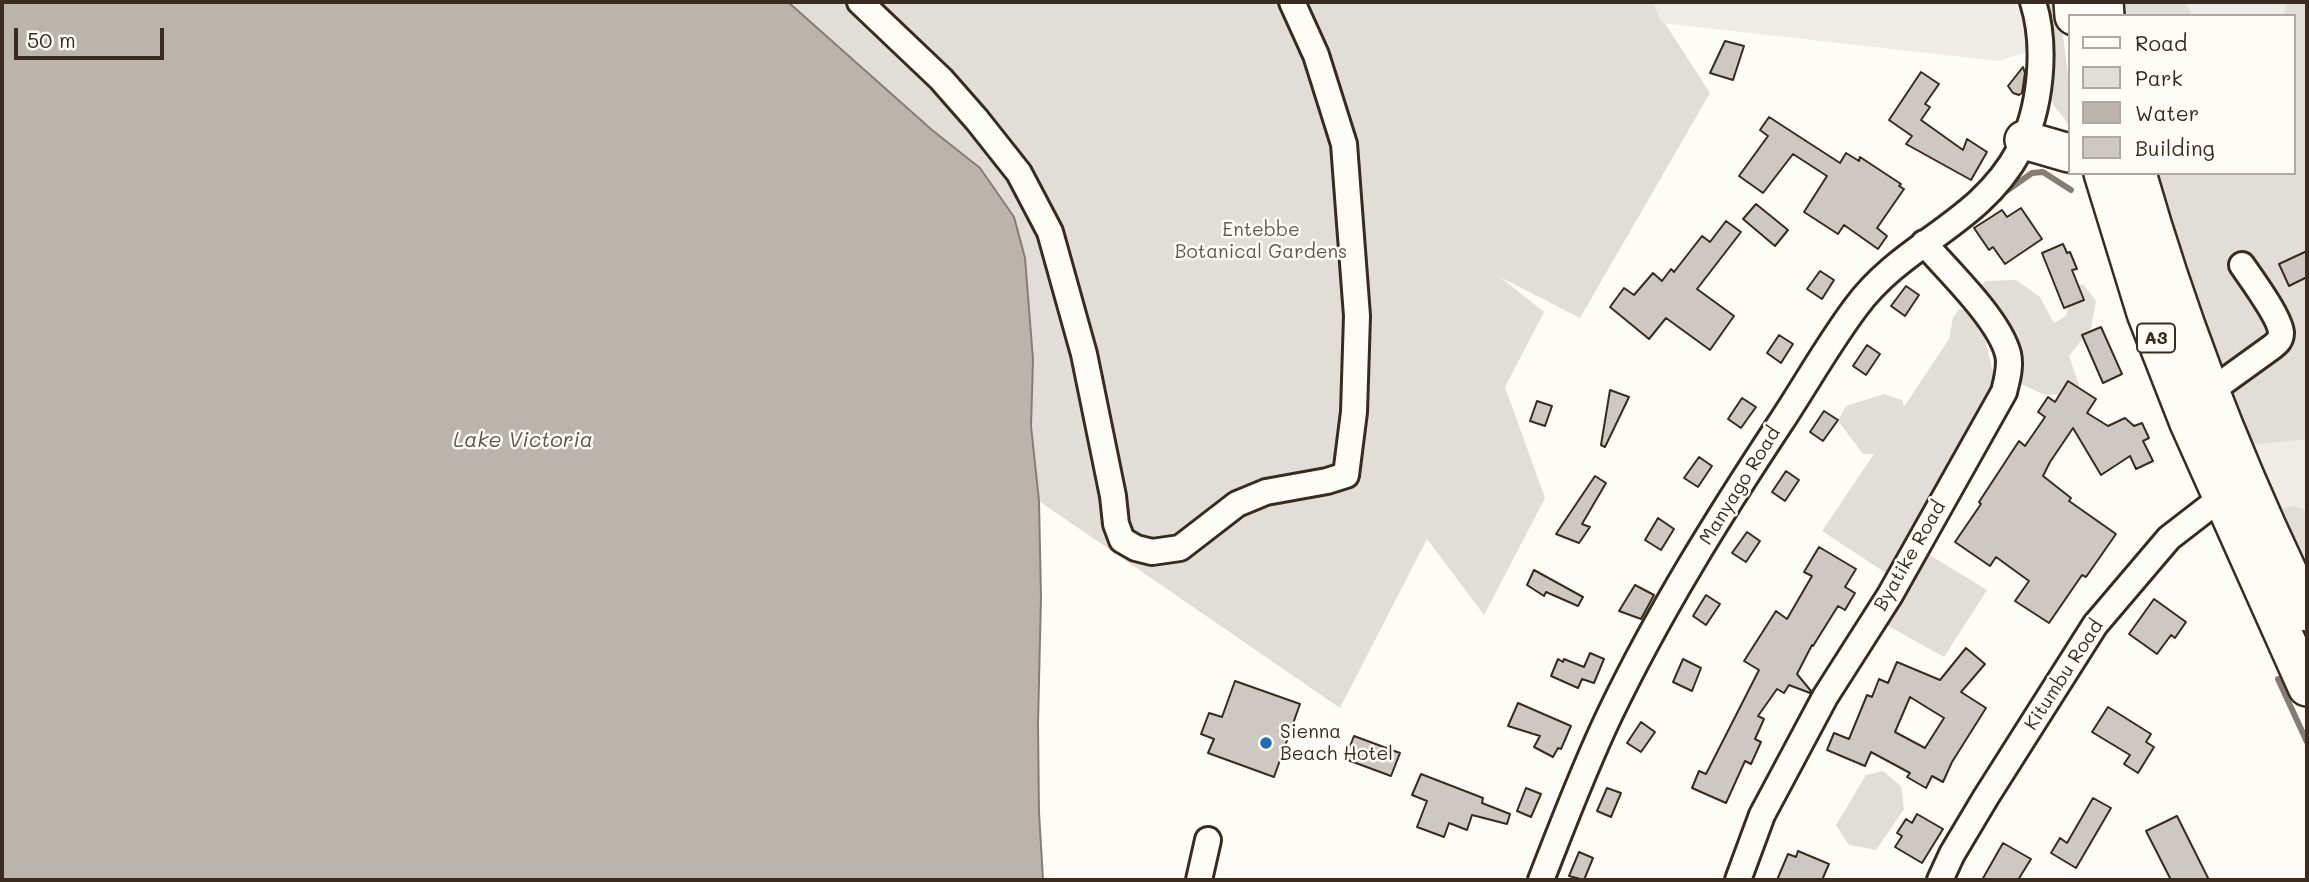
<!DOCTYPE html>
<html>
<head>
<meta charset="utf-8">
<style>
	body { margin:0 }
	#map { position:relative; width:2309px; height:882px; overflow:hidden; background:#fdfcf7; font-family:Mali,sans-serif }
	canvas { display:block }
	.frame { position:absolute; inset:0; border:4px solid #3b2a1e; pointer-events:none }
	.legend { position:absolute; left:2068px; top:14px; width:228px; height:161px; box-sizing:border-box; background:#fdfcf7; border:2px solid #afa8a0; margin:0; padding:9px 12px; list-style:none; font-size:21px; color:#3b2a1e }
	.legend li { display:flex; align-items:center; gap:14px; height:35px }
	.legend b { width:35px; border:2px solid #afa8a0 }
	.scale { position:absolute; left:14px; top:28px; width:150px; height:32px; box-sizing:border-box; border:4px solid #3b2a1e; border-top:0; padding-left:9px; font-size:21px; line-height:24px; white-space:nowrap; color:#3b2a1e; -webkit-text-stroke:5px #fdfcf7; paint-order:stroke }
</style>
</head>
<body>
<div id="map">
<canvas width="2309" height="882"></canvas>
<div class="frame"></div>
<ul class="legend">
<li><b style="height:9px;background:#fdfcf7"></b>Road</li>
<li><b style="height:19px;background:#e1ded7"></b>Park</li>
<li><b style="height:19px;background:#bbb4ad"></b>Water</li>
<li><b style="height:19px;background:#cdc8c2"></b>Building</li>
</ul>
<div class="scale">50 m</div>
</div>
<script>
const ctx = document.querySelector('canvas').getContext('2d');
ctx.lineJoin = 'round';
function fill(path, color) {
  ctx.fillStyle = color;
  ctx.fill(path, 'evenodd');
}
function trace(path, color, width, dash) {
  ctx.strokeStyle = color;
  ctx.lineWidth = width;
  ctx.lineCap = dash ? 'butt' : 'round';
  ctx.setLineDash(dash || []);
  ctx.stroke(path);
}
function drawText(font, color, halo, rows, align = 'center') {
  ctx.font = font + ' Mali,sans-serif';
  ctx.lineWidth = 5;
  ctx.setLineDash([]);
  ctx.textBaseline = 'middle';
  ctx.strokeStyle = halo;
  ctx.fillStyle = color;
  for (const [text, x, y, turn = 0] of rows) {
    ctx.save();
    ctx.translate(x, y);
    ctx.rotate((+turn || 0) * Math.PI / 180);
    ctx.textAlign = isNaN(turn) ? turn : align;
    if (halo) ctx.strokeText(text, 0, 0);
    ctx.fillText(text, 0, 0);
    ctx.restore();
  }
}
const built = new Path2D(`
	M 1653,2 L 2020,2 L 2026,30 L 2027,52 L 1998,61 L 1662,23 Z
	M 2107,2 L 2286,2 L 2284,16 L 2108,16 Z
	M 2307,438 L 2307,568 L 2278,509 L 2250,445 Z`);
const green = new Path2D(`
	M 788,2 L 1653,2 L 1662,23 L 1664,22 L 1710,93 L 1580,318 L 1500,277 L 1544,312 L 1505,387 L 1545,498 L 1484,615 L 1427,539 L 1340,708 L 1039,501 L 1031,426 L 1033,360 L 1025,258 L 1014,217 L 980,168 L 932,130 Z
	M 2045,2 L 2059,2 L 2069,84 L 2069,127 C 2065,116 2055,110 2051,100 C 2049,92 2054,82 2054,73 C 2056,49 2051,24 2045,2 Z
	M 2116,2 L 2183,2 L 2191,11 L 2191,16 L 2110,16 Z
	M 2286,2 L 2307,2 L 2307,439 L 2250,445 L 2184,272 L 2155,173 L 2293,173 L 2293,16 L 2284,16 Z
	M 2016,280 L 2040,297 L 2054,323 L 2066,316 L 2073,287 L 2083,284 L 2096,301 L 2091,328 L 2069,356 L 2079,385 L 2079,393 L 2045,395 L 2021,384 L 2015,365 L 1974,293 L 1985,281 Z
	M 1959,309 L 1975,313 L 1987,337 L 1985,340 L 1997,388 L 1892,577 L 1822,531 L 1874,454 L 1863,454 L 1838,421 L 1846,406 L 1884,394 L 1902,400 L 1904,407 L 1949,339 L 1953,318 Z
	M 2294,506 L 2307,511 L 2307,568 L 2278,509 Z
	M 1923,551 L 1987,590 L 1944,657 L 1883,623 Z
	M 1883,771 L 1901,786 L 1904,809 L 1876,850 L 1849,845 L 1836,825 L 1866,775 Z`);
const water = new Path2D(`
	M 2,2 L 788,2 L 932,130 L 980,168 L 1014,217 L 1025,258 L 1033,360 L 1031,426 L 1039,501 L 1041,597 L 1038,724 L 1039,812 L 1043,880 L 2,880 Z`);
const stream = new Path2D(`
	M 1998,197 L 2032,173 L 2043,172 L 2071,190
	M 2278,679 L 2307,742`);
const building = new Path2D(`
	M 1725,41 L 1744,46 L 1733,80 L 1710,73 Z
	M 2023,67 L 2025,73 L 2022,93 L 2019,95 L 2013,93 L 2008,86 Z
	M 1921,72 L 1939,84 L 1925,104 L 1930,107 L 1921,120 L 1963,150 L 1967,139 L 1987,152 L 1971,180 L 1906,144 L 1912,136 L 1889,120 Z
	M 1769,117 L 1840,163 L 1846,153 L 1859,161 L 1860,157 L 1901,184 L 1899,186 L 1904,189 L 1877,228 L 1887,236 L 1878,249 L 1844,225 L 1838,234 L 1804,212 L 1827,176 L 1793,154 L 1763,193 L 1739,176 L 1768,136 L 1760,130 Z
	M 1756,204 L 1788,230 L 1775,246 L 1743,219 Z
	M 2021,208 L 2042,239 L 2005,264 L 1993,247 L 1989,250 L 1974,228 L 2002,210 L 2007,217 Z
	M 1726,221 L 1741,232 L 1697,289 L 1734,316 L 1710,350 L 1666,318 L 1649,339 L 1610,307 L 1624,288 L 1634,295 L 1653,273 L 1662,281 L 1671,269 L 1674,272 L 1702,236 L 1710,242 Z
	M 2063,244 L 2067,253 L 2070,252 L 2077,269 L 2072,270 L 2084,300 L 2064,308 L 2042,253 Z
	M 2307,251 L 2307,277 L 2289,286 L 2279,264 Z
	M 1820,271 L 1834,280 L 1822,299 L 1807,289 Z
	M 1906,286 L 1919,295 L 1905,316 L 1891,306 Z
	M 2101,327 L 2122,374 L 2103,383 L 2082,335 Z
	M 1779,335 L 1793,344 L 1781,363 L 1767,353 Z
	M 1867,345 L 1880,354 L 1866,375 L 1853,366 Z
	M 2068,381 L 2096,399 L 2087,413 L 2108,426 L 2125,418 L 2134,426 L 2142,423 L 2149,438 L 2143,441 L 2153,461 L 2136,469 L 2130,456 L 2101,475 L 2073,428 L 2050,462 L 2043,476 L 2071,498 L 2069,501 L 2116,534 L 2086,577 L 2082,575 L 2049,623 L 2015,601 L 2029,581 L 1996,557 L 1990,566 L 1955,542 L 1981,504 L 1979,502 L 2019,441 L 2025,446 L 2045,417 L 2038,412 L 2048,397 L 2055,402 Z
	M 1610,390 L 1629,397 L 1605,447 L 1601,445 Z
	M 1742,398 L 1756,407 L 1741,428 L 1728,419 Z
	M 1537,401 L 1552,406 L 1545,426 L 1530,421 Z
	M 1824,411 L 1838,420 L 1823,441 L 1810,432 Z
	M 1699,457 L 1712,466 L 1698,487 L 1684,478 Z
	M 1786,471 L 1799,480 L 1785,501 L 1772,492 Z
	M 1595,476 L 1606,483 L 1582,524 L 1590,527 L 1579,543 L 1556,534 Z
	M 1658,518 L 1674,529 L 1661,550 L 1645,540 Z
	M 1747,532 L 1760,541 L 1746,562 L 1732,553 Z
	M 1819,547 L 1856,569 L 1845,587 L 1855,593 L 1845,610 L 1838,606 L 1813,646 L 1812,645 L 1797,674 L 1811,691 L 1810,693 L 1789,685 L 1784,693 L 1777,689 L 1758,716 L 1764,719 L 1755,739 L 1761,742 L 1751,764 L 1745,761 L 1726,803 L 1692,788 L 1699,771 L 1706,774 L 1759,670 L 1744,661 L 1776,611 L 1787,619 L 1812,576 L 1804,572 Z
	M 1534,570 L 1583,597 L 1578,606 L 1546,592 L 1544,596 L 1527,585 Z
	M 1635,585 L 1654,595 L 1641,619 L 1619,611 Z
	M 1706,595 L 1720,604 L 1706,625 L 1693,616 Z
	M 2154,599 L 2186,622 L 2175,638 L 2171,635 L 2157,654 L 2129,634 Z
	M 1966,648 L 1985,664 L 1961,692 L 1986,708 L 1952,762 L 1943,782 L 1932,776 L 1926,788 L 1907,777 L 1910,773 L 1871,752 L 1865,766 L 1827,750 L 1834,733 L 1849,739 L 1867,695 L 1872,697 L 1879,679 L 1888,683 L 1897,662 L 1940,680 ZM 1910,697 L 1944,718 L 1925,748 L 1895,732 Z
	M 1590,653 L 1604,659 L 1594,683 L 1582,679 L 1578,688 L 1551,676 L 1558,659 L 1563,662 L 1564,659 L 1584,667 Z
	M 1683,659 L 1701,668 L 1692,691 L 1673,682 Z
	M 1235,681 L 1300,704 L 1274,777 L 1208,753 L 1214,739 L 1201,734 L 1209,713 L 1222,717 Z
	M 1518,703 L 1571,726 L 1561,749 L 1558,748 L 1553,757 L 1534,747 L 1540,736 L 1508,726 Z
	M 2108,707 L 2151,734 L 2146,742 L 2154,747 L 2138,773 L 2124,764 L 2130,755 L 2092,732 Z
	M 1641,722 L 1655,732 L 1641,752 L 1627,743 Z
	M 1354,736 L 1400,753 L 1391,776 L 1345,759 Z
	M 1421,774 L 1483,798 L 1482,803 L 1510,814 L 1507,824 L 1472,815 L 1467,830 L 1449,823 L 1444,837 L 1417,827 L 1427,801 L 1412,795 Z
	M 1526,788 L 1541,794 L 1531,817 L 1517,811 Z
	M 1607,788 L 1621,793 L 1611,817 L 1597,811 Z
	M 2093,798 L 2111,808 L 2076,868 L 2051,853 L 2060,838 L 2067,843 Z
	M 1917,814 L 1943,829 L 1922,863 L 1895,847 L 1902,836 L 1897,833 L 1906,819 L 1912,823 Z
	M 2177,816 L 2209,880 L 2171,880 L 2146,831 Z
	M 2003,843 L 2031,859 L 2018,880 L 1982,880 Z
	M 1798,851 L 1829,864 L 1822,880 L 1777,880 L 1788,854 L 1796,857 Z
	M 1579,852 L 1593,858 L 1584,880 L 1569,876 Z`);
const minor = new Path2D(`
	M 860,2 L 941,79 L 977,120 L 1019,173 L 1050,232 L 1084,354 L 1113,496 L 1116,524 L 1122,540 L 1136,548 L 1152,552 L 1180,548 L 1237,504 L 1266,492 L 1327,481 L 1346,475 L 1354,412 L 1357,316 L 1344,144 L 1316,55 L 1292,2
	M 2211,391 L 2272,347 C 2277,343 2281,340 2281,333 C 2281,319 2251,278 2242,265
	M 1199,880 L 1208,840
	M 1541,880 C 1563,824 1584,768 1610,714 C 1659,612 1719,516 1781,422 C 1806,384 1829,343 1856,307 C 1904,242 1979,225 2019,151 C 2041,110 2047,46 2033,2
	M 1738,880 L 1762,815 L 1825,697 L 1890,595 L 2004,392 C 2007,380 2011,366 2008,354 C 1999,319 1948,271 1924,243
	M 1940,880 L 1952,854 L 1986,797 L 2095,625 L 2169,538 L 2222,497`);
const highway = new Path2D(`
	M 2073,2 L 2074,16
	M 2104,2 L 2105,16
	M 2024,140 L 2069,153
	M 2103,173 L 2146,313 L 2189,423 L 2307,687
	M 2137,173 C 2180,324 2238,471 2307,612`);
const markers = [
	[1266,743,7,"#1f6fb2"]
];
const shields = [
	[2156,338,38]
];
const shieldNames = [
	["A3",2156,338]
];
const parkNames = [
	["Entebbe",1261,230],
	["Botanical Gardens",1261,252]
];
const streetNames = [
	["Manyago Road",1740,486,-58],
	["Byatike Road",1910,556,-60],
	["Kitumbu Road",2064,675,-57]
];
const poiNames = [
	["Sienna",1280,732],
	["Beach Hotel",1280,754]
];
const waterNames = [
	["Lake Victoria",523,441]
];
fill(built, '#efece7');
fill(green, '#e1ded7');
fill(water, '#bbb4ad');
trace(water, '#887d74', 2);
trace(stream, '#887d74', 6);
fill(building, '#cdc8c2');
trace(building, '#3b2a1e', 2);
trace(minor, '#3b2a1e', 30);
trace(highway, '#3b2a1e', 42);
trace(minor, '#fdfcf7', 24);
trace(highway, '#fdfcf7', 37);
for (const [x, y, r, color] of markers) {
  const dot = new Path2D();
  dot.arc(x, y, r, 0, 2 * Math.PI);
  ctx.fillStyle = color;
  ctx.fill(dot);
  trace(dot, '#fdfcf7', 2.5);
}
for (const [x, y, w] of shields) {
  const box = new Path2D();
  box.roundRect(x - w / 2, y - 14.5, w, 29, 5);
  ctx.fillStyle = '#fdfcf7';
  ctx.fill(box);
  trace(box, '#3b2a1e', 2);
}
drawText('bold 18px', '#3b2a1e', null, shieldNames);
drawText('19px', '#64574c', '#fdfcf7', parkNames);
drawText('19px', '#3b2a1e', '#fdfcf7', streetNames);
drawText('19px', '#3b2a1e', '#fdfcf7', poiNames, 'left');
drawText('italic 21px', '#615349', '#fdfcf7', waterNames);
</script>
</body>
</html>
